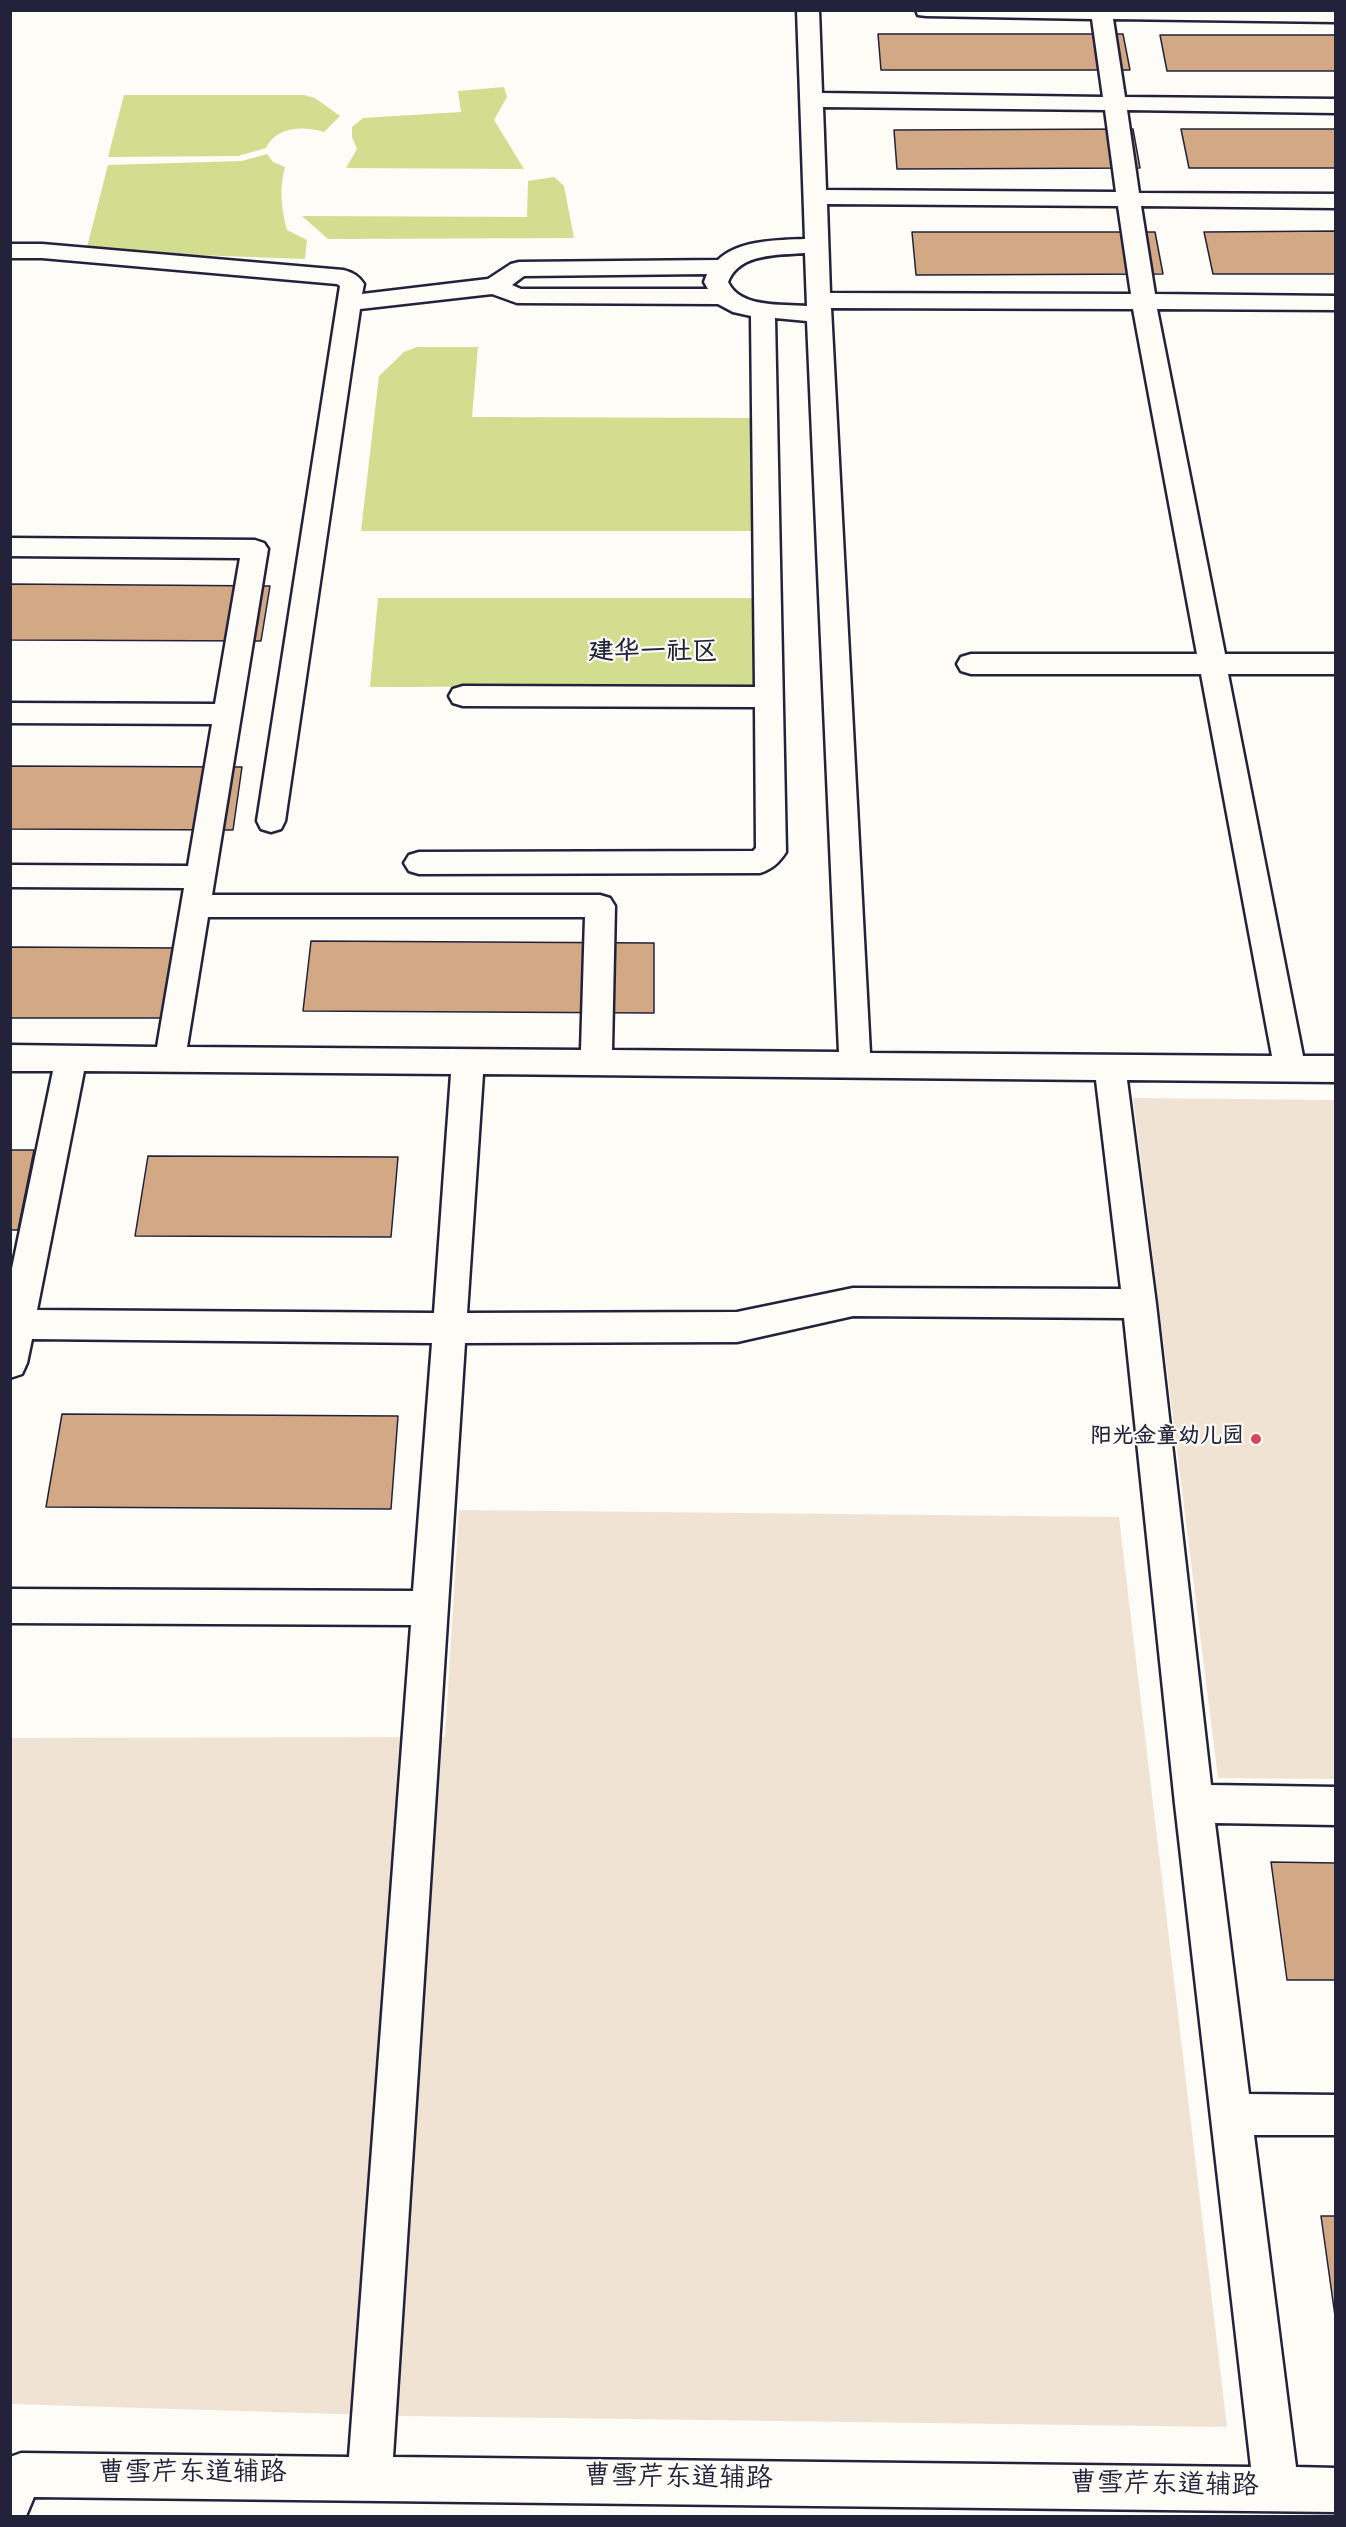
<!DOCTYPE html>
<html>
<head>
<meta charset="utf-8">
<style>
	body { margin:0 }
	#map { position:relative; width:1346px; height:2527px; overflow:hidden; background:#fdfcf7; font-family:Dekko,sans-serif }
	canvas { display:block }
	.frame { position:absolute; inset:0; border:12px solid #22223b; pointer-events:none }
</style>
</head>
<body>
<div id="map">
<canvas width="1346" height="2527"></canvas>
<div class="frame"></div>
</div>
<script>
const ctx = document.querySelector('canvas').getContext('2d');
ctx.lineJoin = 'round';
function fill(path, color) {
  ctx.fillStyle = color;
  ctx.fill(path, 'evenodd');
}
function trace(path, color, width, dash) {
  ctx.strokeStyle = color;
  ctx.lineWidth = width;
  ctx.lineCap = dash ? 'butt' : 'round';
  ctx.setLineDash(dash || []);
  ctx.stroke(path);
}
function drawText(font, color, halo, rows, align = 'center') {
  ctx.font = font + ' Dekko,"LXGW WenKai TC",sans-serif';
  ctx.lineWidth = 4.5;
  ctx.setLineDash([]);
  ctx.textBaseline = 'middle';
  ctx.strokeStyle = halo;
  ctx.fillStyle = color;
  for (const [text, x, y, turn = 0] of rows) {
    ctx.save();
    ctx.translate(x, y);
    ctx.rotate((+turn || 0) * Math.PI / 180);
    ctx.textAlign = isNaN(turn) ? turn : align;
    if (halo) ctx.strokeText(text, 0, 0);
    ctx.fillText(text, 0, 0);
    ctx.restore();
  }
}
const built = new Path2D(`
	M 1133,1098 L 1335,1100 L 1335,1779 L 1218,1778 Z
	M 459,1510 L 1119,1517 L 1227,2427 L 404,2416 L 11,2404 L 11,1738 L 445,1737 Z`);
const green = new Path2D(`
	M 504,87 L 507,97 L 494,120 L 524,169 L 346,168 L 357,149 L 352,137 L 352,127 L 363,118 L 461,112 L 458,91 Z
	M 124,95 L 304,95 L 315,98 L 340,116 L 324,132 C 304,126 277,126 266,148 L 238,156 L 108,157 Z
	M 267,154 L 273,162 L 285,167 C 279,190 281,207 287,230 L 307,240 L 305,259 L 86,251 L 108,165 L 242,161 Z
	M 554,177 L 564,186 L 574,238 L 328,239 L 302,216 L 527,217 L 528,181 Z
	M 417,347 L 478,347 L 472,417 L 756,418 L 759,531 L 361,531 L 379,376 L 404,352 Z
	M 378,598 L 757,598 L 760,686 L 370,687 Z`);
const building = new Path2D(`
	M 878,34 L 1123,34 L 1130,70 L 881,70 Z
	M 1160,35 L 1336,35 L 1336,71 L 1167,71 Z
	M 1133,129 L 1140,168 L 897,169 L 894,130 Z
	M 1181,129 L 1336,129 L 1336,168 L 1189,168 Z
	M 1336,231 L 1336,274 L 1213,274 L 1204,232 Z
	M 912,232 L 1155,232 L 1163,274 L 916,275 Z
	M 10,584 L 270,586 L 261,641 L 10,640 Z
	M 10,766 L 242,767 L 233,830 L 10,829 Z
	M 311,941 L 654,943 L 654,1013 L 303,1011 Z
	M 10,947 L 183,948 L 171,1018 L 10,1018 Z
	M 10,1150 L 34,1150 L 18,1230 L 10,1230 Z
	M 148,1156 L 398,1157 L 391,1237 L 135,1236 Z
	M 62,1414 L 398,1416 L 391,1509 L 46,1507 Z
	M 1271,1862 L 1336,1863 L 1336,1980 L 1287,1980 Z
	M 1321,2216 L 1336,2216 L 1336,2323 Z`);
const minor = new Path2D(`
	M 797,10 L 819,10 L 822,93 L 1103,97 L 1092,19 L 926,16 L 918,15 L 916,10 L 1336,10 L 1336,22 L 1113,19 L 1125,97 L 1336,99 L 1336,113 L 1127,110 L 1139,193 L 1336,194 L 1336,208 L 1141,206 L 1155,294 L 1336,296 L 1336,310 L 1157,309 L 1225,654 L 1336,654 L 1336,674 L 1228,674 L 1303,1056 L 1336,1056 L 1336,1082 L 1127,1080 L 1156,1304 L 1211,1785 L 1336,1787 L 1336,1825 L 1215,1823 L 1249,2094 L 1336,2095 L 1336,2135 L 1254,2135 L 1296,2467 L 1336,2468 L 1336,2512 L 34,2497 L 26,2516 L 10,2516 L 10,2457 L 21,2453 L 349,2457 L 411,1625 L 10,1623 L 10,1589 L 413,1591 L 432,1343 L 32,1339 L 27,1363 L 22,1374 L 10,1378 L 10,1278 L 53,1071 L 10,1071 L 10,1045 L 157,1047 L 184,888 L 10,887 L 10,865 L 188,866 L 212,724 L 10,723 L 10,703 L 215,704 L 240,558 L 10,556 L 10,538 L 255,540 L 264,543 L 268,549 L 212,895 L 600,895 L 610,898 L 615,906 L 612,1050 L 839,1052 L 807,321 L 775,318 L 786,852 C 779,863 772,869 760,873 L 419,874 L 409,871 L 404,863 L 409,855 L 419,852 L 753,851 L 756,848 L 755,707 L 463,706 L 453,703 L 449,696 L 453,689 L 463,686 L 755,687 L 751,316 L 733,312 L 718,304 L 517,303 L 492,294 L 360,309 L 285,821 L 281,829 L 271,832 L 261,829 L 257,821 L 340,286 L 337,284 L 42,258 L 10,258 L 10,244 L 42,244 L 343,270 C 352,272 359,276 364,284 L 362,294 L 488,279 L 511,264 L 519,262 L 718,260 C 738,240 778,240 805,239 ZM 823,107 L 1105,110 L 1116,192 L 826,190 ZM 827,204 L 1118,206 L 1131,294 L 830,293 ZM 805,253 L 807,306 C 781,304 740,308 728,282 C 739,253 778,255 805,253 ZM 707,274 L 704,282 L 708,289 L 521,289 L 512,285 L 524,276 ZM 831,308 L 1133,309 L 1197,654 L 971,654 L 961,657 L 957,664 L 961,671 L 971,674 L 1201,674 L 1272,1056 L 870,1053 ZM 208,917 L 585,917 L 581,1050 L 187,1047 ZM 84,1071 L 451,1074 L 434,1313 L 37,1310 ZM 483,1074 L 1096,1080 L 1121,1289 L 853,1288 L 737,1312 L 467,1313 ZM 853,1316 L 1124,1318 L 1175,1804 L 1251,2467 L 393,2457 L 465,1343 L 737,1342 Z`);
const markers = [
	[1256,1439,6,"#d1495b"]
];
const poiNames = [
	["阳光金童幼儿园",1244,1439]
];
const quarterNames = [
	["建华一社区",653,655]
];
const nearStreetnames = [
	["曹雪芹东道辅路",192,2476],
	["曹雪芹东道辅路",678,2481,1],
	["曹雪芹东道辅路",1164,2488,1]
];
fill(built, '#f0e3d4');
fill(green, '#d2dd90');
fill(building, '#d3a884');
trace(building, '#22223b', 1.5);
trace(minor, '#22223b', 5);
fill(minor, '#fdfcf7');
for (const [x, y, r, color] of markers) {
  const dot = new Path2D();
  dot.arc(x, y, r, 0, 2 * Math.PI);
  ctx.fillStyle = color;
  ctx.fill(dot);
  trace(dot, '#fdfcf7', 2);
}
drawText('bold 22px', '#22223b', '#fdfcf7', poiNames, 'right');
drawText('bold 26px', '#22223b', '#fdfcf7', quarterNames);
drawText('27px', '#22223b', '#fdfcf7', nearStreetnames);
</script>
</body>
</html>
